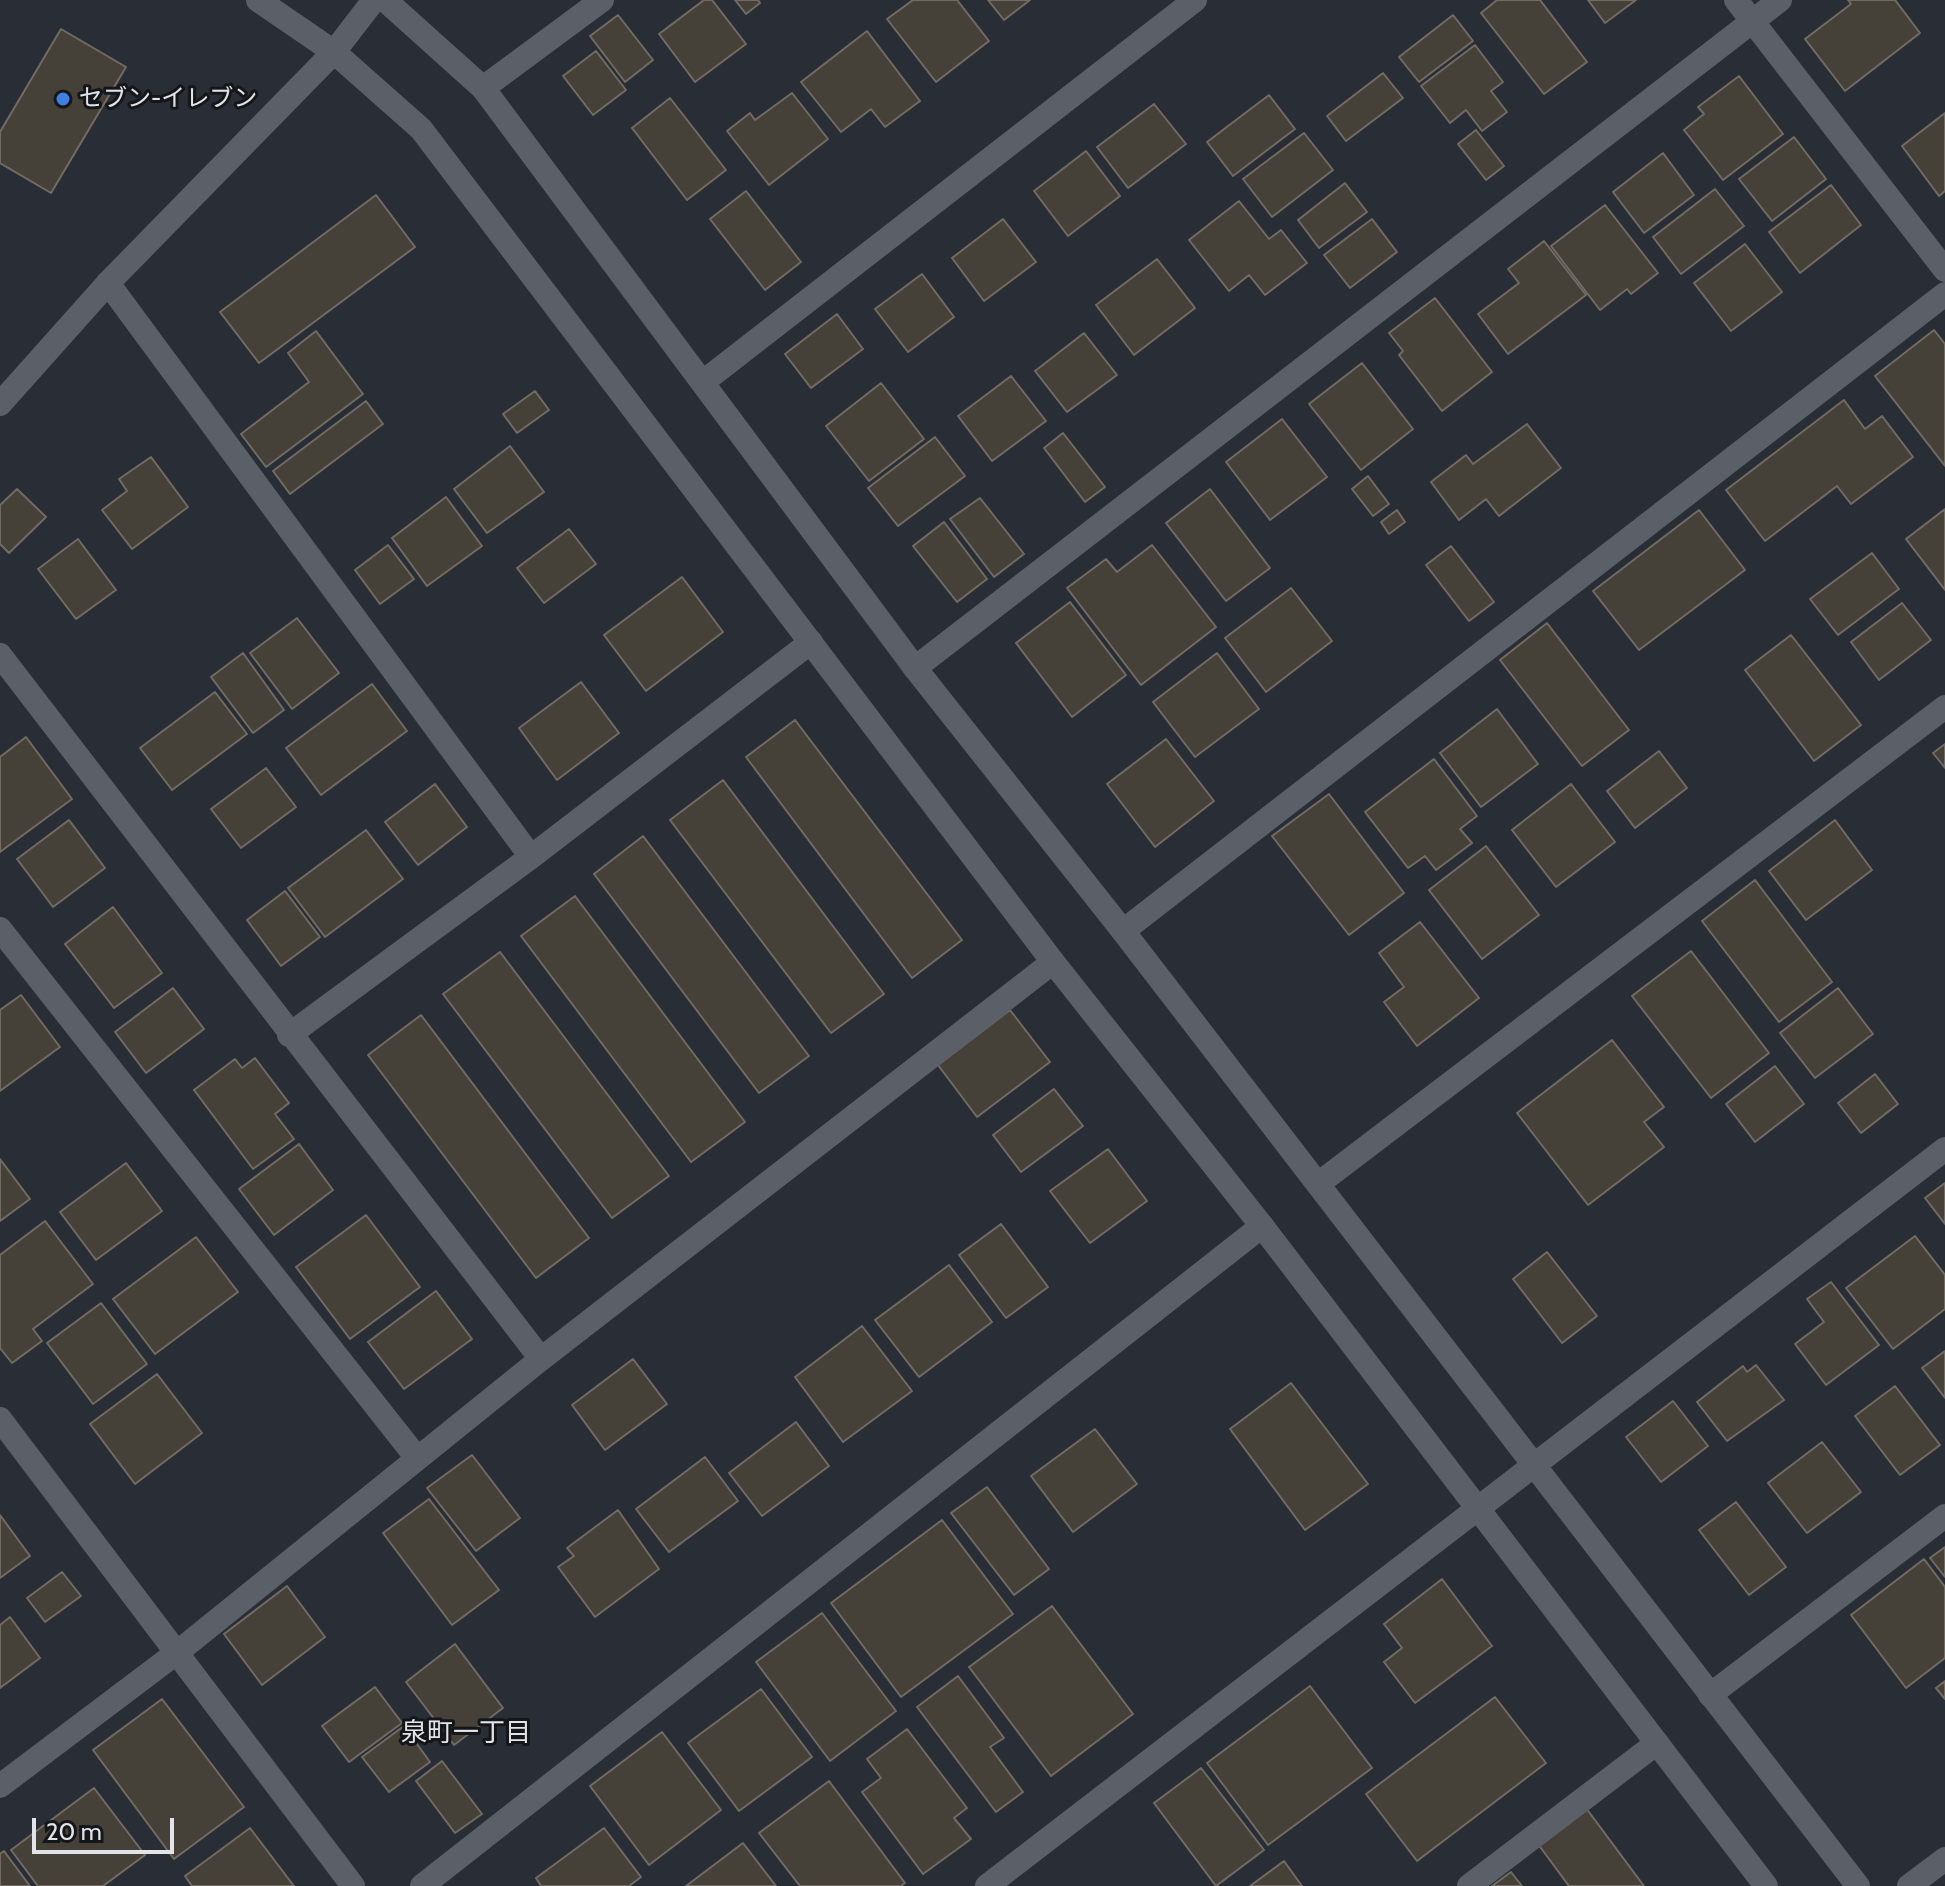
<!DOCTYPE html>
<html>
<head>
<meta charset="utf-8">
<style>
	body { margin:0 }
	#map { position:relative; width:1945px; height:1886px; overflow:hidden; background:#292d35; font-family:Cabin,sans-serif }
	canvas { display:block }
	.scale { position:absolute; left:32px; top:1818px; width:142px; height:36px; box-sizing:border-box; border:4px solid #e2e4e9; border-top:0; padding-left:10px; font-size:24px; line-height:28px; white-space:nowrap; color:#e2e4e9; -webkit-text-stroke:6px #141619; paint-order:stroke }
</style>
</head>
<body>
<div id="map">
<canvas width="1945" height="1886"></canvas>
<div class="scale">20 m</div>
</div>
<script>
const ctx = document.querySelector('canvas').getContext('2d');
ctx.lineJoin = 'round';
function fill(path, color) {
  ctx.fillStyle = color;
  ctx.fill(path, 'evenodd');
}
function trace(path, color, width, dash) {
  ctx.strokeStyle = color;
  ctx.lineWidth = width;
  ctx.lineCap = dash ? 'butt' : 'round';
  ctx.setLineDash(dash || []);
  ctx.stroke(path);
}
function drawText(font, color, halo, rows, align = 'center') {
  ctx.font = font + ' Cabin,"Noto Sans JP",sans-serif';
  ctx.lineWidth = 6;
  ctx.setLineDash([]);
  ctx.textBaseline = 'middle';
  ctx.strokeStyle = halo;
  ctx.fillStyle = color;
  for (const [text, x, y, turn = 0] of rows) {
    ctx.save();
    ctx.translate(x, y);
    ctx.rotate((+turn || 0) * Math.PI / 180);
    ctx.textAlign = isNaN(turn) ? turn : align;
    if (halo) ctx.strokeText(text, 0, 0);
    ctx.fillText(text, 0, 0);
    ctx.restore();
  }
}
const building = new Path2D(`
	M 704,0 L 712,0 L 746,44 L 695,82 L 659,34 Z
	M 735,0 L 758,0 L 760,3 L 746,14 Z
	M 913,0 L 957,0 L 989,41 L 936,82 L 887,19 Z
	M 988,0 L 1030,0 L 1004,20 Z
	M 1497,0 L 1540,0 L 1587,62 L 1544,94 L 1481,13 Z
	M 1588,0 L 1636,0 L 1605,23 Z
	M 1848,0 L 1895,0 L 1920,33 L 1845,91 L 1805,39 L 1851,4 Z
	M 618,15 L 653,60 L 625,82 L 590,36 Z
	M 1453,15 L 1473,41 L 1419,82 L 1399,57 Z
	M 61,29 L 126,67 L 51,193 L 0,163 L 0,132 Z
	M 867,31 L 920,101 L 885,127 L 871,109 L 841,132 L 801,82 Z
	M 1475,45 L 1503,82 L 1491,91 L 1507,112 L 1482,131 L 1466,110 L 1450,123 L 1421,86 Z
	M 596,51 L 626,90 L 593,115 L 563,76 Z
	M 1383,73 L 1403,98 L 1346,141 L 1327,116 Z
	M 1739,76 L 1783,134 L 1723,180 L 1684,130 L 1704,114 L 1698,107 Z
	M 792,93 L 828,139 L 769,185 L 727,131 L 750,113 L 755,120 Z
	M 1269,95 L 1295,129 L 1233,176 L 1207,142 Z
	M 670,98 L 726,170 L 687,200 L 632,128 Z
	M 1154,104 L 1186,144 L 1128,188 L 1097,147 Z
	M 1945,113 L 1945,191 L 1939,196 L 1902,146 Z
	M 1476,130 L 1504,166 L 1486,180 L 1458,144 Z
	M 1304,133 L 1333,170 L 1272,217 L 1243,179 Z
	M 1794,137 L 1826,179 L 1772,221 L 1739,179 Z
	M 1086,151 L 1120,196 L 1068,236 L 1034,191 Z
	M 1663,153 L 1694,195 L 1644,233 L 1613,192 Z
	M 1345,183 L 1367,212 L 1319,248 L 1298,220 Z
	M 1831,185 L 1861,225 L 1800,273 L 1769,232 Z
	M 1715,189 L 1744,226 L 1681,274 L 1653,237 Z
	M 746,191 L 801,262 L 765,290 L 710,219 Z
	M 376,195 L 415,247 L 259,363 L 220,312 Z
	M 1239,201 L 1269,239 L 1281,230 L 1307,263 L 1265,295 L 1249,275 L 1229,291 L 1189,240 Z
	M 1605,205 L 1658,273 L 1631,294 L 1627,289 L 1600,310 L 1551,246 Z
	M 1003,219 L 1036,262 L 984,301 L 952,258 Z
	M 1372,219 L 1397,252 L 1350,288 L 1324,255 Z
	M 1544,241 L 1586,295 L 1508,354 L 1478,314 L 1519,283 L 1508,269 Z
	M 1745,244 L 1782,292 L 1731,331 L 1694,283 Z
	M 1157,259 L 1195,308 L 1134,355 L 1096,305 Z
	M 922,274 L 954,317 L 908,352 L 875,309 Z
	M 1435,298 L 1492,372 L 1442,411 L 1399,355 L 1403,351 L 1389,333 Z
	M 837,314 L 863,349 L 811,388 L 785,354 Z
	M 1934,330 L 1945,344 L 1945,466 L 1875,376 Z
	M 316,331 L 363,394 L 266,467 L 241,434 L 309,382 L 288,353 Z
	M 1084,333 L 1117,375 L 1067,412 L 1035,371 Z
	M 1362,363 L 1413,429 L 1361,470 L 1309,404 Z
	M 1011,376 L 1046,421 L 992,461 L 958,416 Z
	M 881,383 L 924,439 L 869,481 L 826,426 Z
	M 535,391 L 549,410 L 517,433 L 503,414 Z
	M 1844,400 L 1865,429 L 1882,416 L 1913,457 L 1851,504 L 1837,486 L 1765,541 L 1726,490 Z
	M 366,401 L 383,424 L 290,494 L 273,471 Z
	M 1282,419 L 1327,477 L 1270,520 L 1226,462 Z
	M 1527,424 L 1561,468 L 1499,516 L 1486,499 L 1459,520 L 1431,482 L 1466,455 L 1473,464 Z
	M 1063,433 L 1105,487 L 1085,502 L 1044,448 Z
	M 935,437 L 965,476 L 898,526 L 868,488 Z
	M 510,446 L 544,492 L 487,533 L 454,489 Z
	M 151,457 L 188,507 L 132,549 L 102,510 L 127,491 L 119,479 Z
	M 1368,476 L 1389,504 L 1373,516 L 1352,489 Z
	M 17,489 L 46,517 L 9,553 L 0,544 L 0,505 Z
	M 1210,489 L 1270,568 L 1226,601 L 1166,523 Z
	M 446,497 L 482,546 L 427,586 L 392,538 Z
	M 980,498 L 1024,554 L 994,577 L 950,519 Z
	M 1945,509 L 1945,590 L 1906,539 Z
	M 1397,510 L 1405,522 L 1389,534 L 1381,522 Z
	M 1699,510 L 1745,570 L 1639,650 L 1593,591 Z
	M 944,522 L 987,579 L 957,602 L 913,546 Z
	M 569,529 L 596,564 L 544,603 L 517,568 Z
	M 78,539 L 116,590 L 76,619 L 38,569 Z
	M 388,545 L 414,579 L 380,604 L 355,570 Z
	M 1152,545 L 1216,627 L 1141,685 L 1067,588 L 1106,559 L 1117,572 Z
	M 1451,546 L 1494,602 L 1469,621 L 1426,565 Z
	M 1872,553 L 1899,589 L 1838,635 L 1810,599 Z
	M 682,577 L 723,632 L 646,691 L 604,635 Z
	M 1291,588 L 1332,641 L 1266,692 L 1225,638 Z
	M 1070,602 L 1126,675 L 1072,717 L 1016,643 Z
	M 1902,603 L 1931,640 L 1879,680 L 1851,642 Z
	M 297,618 L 339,673 L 292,709 L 250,653 Z
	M 1547,623 L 1629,730 L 1582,766 L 1500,660 Z
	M 1791,635 L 1861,725 L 1814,761 L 1745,670 Z
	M 243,653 L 284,710 L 253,733 L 211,677 Z
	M 1217,653 L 1259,709 L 1195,757 L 1153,702 Z
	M 581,682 L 619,733 L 557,780 L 519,728 Z
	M 372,684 L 407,731 L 321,795 L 286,748 Z
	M 215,692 L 247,734 L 172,790 L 140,748 Z
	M 1497,709 L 1538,764 L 1481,807 L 1440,753 Z
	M 795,720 L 962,940 L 912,978 L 746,757 Z
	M 26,737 L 72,799 L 0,852 L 0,757 Z
	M 1166,739 L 1214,801 L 1155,847 L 1107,784 Z
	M 1945,744 L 1945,768 L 1933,753 Z
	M 1659,751 L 1687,788 L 1635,828 L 1607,791 Z
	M 1434,759 L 1477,816 L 1460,829 L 1472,843 L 1436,870 L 1425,856 L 1408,868 L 1365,812 Z
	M 266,768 L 296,807 L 241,848 L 211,809 Z
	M 723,780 L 884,994 L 831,1033 L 670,820 Z
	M 435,784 L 467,827 L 418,865 L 385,822 Z
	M 1571,784 L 1615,842 L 1556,887 L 1512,830 Z
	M 1329,794 L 1404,893 L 1349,935 L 1272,836 Z
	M 69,820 L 105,868 L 53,907 L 17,859 Z
	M 1835,820 L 1872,870 L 1806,920 L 1769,871 Z
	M 366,830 L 403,879 L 325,937 L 288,888 Z
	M 643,836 L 809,1056 L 759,1093 L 594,874 Z
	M 1486,846 L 1539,915 L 1482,959 L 1429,890 Z
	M 1755,880 L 1832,982 L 1779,1022 L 1702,921 Z
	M 285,891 L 320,937 L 281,966 L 247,920 Z
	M 575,896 L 745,1122 L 691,1162 L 521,936 Z
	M 113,907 L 162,973 L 114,1008 L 65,944 Z
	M 1420,922 L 1479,998 L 1417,1046 L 1384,1002 L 1404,987 L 1379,953 Z
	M 1691,951 L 1769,1053 L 1711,1098 L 1632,996 Z
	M 500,952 L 669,1176 L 612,1218 L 443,994 Z
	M 173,988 L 204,1029 L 146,1073 L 115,1032 Z
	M 1838,988 L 1873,1034 L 1815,1078 L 1780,1033 Z
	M 21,995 L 60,1047 L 0,1091 L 0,1010 Z
	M 1010,1010 L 1050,1062 L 977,1117 L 938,1065 Z
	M 421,1015 L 589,1238 L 536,1278 L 368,1055 Z
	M 1612,1040 L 1664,1107 L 1644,1122 L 1664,1147 L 1588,1205 L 1517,1113 Z
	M 255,1058 L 289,1103 L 275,1114 L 294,1139 L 253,1169 L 194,1090 L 235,1059 L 242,1068 Z
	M 1775,1066 L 1804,1104 L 1755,1142 L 1726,1104 Z
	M 1875,1074 L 1898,1104 L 1861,1133 L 1838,1103 Z
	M 1054,1089 L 1083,1126 L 1021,1172 L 993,1135 Z
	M 299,1144 L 333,1190 L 274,1235 L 239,1189 Z
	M 1108,1149 L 1147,1201 L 1090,1243 L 1050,1191 Z
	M 0,1159 L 30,1199 L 0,1221 Z
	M 126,1163 L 162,1211 L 96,1260 L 60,1212 Z
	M 1945,1183 L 1945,1224 L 1925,1198 Z
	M 366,1215 L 420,1287 L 350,1339 L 296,1267 Z
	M 45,1221 L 93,1284 L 33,1329 L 42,1341 L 12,1363 L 0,1348 L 0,1255 Z
	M 1001,1224 L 1048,1287 L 1006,1318 L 959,1255 Z
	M 1915,1236 L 1945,1275 L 1945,1309 L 1893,1349 L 1846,1288 Z
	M 196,1237 L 238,1292 L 155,1354 L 113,1299 Z
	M 1547,1252 L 1597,1316 L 1562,1343 L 1513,1279 Z
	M 949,1265 L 992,1322 L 919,1377 L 875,1320 Z
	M 1831,1282 L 1879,1345 L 1826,1385 L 1795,1344 L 1824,1322 L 1807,1299 Z
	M 436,1291 L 472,1339 L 404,1389 L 368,1342 Z
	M 101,1303 L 147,1364 L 93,1404 L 47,1343 Z
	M 862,1326 L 912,1391 L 843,1442 L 795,1377 Z
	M 1945,1351 L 1945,1398 L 1922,1368 Z
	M 633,1359 L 667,1404 L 605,1450 L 572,1405 Z
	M 1756,1365 L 1784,1400 L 1727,1441 L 1697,1402 L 1743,1366 L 1747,1372 Z
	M 157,1374 L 202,1433 L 135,1484 L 90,1424 Z
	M 1291,1383 L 1368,1484 L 1305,1530 L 1230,1429 Z
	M 1895,1386 L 1940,1445 L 1900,1475 L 1855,1416 Z
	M 1673,1401 L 1708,1446 L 1661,1482 L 1626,1437 Z
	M 796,1422 L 829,1466 L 762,1516 L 729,1473 Z
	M 1095,1429 L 1137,1484 L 1073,1532 L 1031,1476 Z
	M 1822,1442 L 1861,1492 L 1807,1533 L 1768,1483 Z
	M 472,1455 L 520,1518 L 476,1551 L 427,1488 Z
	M 705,1457 L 738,1501 L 669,1552 L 636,1509 Z
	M 987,1487 L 1049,1569 L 1014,1595 L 951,1513 Z
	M 429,1499 L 499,1590 L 452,1625 L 383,1533 Z
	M 1736,1502 L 1786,1567 L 1749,1595 L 1699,1530 Z
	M 618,1510 L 659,1569 L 595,1617 L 558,1567 L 574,1556 L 567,1548 Z
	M 0,1515 L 30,1556 L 0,1578 Z
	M 942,1520 L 1013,1614 L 901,1697 L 831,1603 Z
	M 1945,1547 L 1945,1577 L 1930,1558 Z
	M 1924,1559 L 1945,1587 L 1945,1658 L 1906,1688 L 1851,1615 Z
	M 62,1572 L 81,1596 L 45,1622 L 27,1598 Z
	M 1442,1579 L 1492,1646 L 1415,1703 L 1384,1662 L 1402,1648 L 1384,1624 Z
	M 287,1586 L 325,1637 L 262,1685 L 224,1634 Z
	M 1052,1606 L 1133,1714 L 1051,1776 L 969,1667 Z
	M 822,1613 L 896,1711 L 830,1761 L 756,1662 Z
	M 10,1617 L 40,1658 L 0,1688 L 0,1625 Z
	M 455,1644 L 503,1708 L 454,1745 L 406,1682 Z
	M 958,1676 L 1004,1738 L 990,1747 L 1023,1792 L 996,1812 L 917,1707 Z
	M 1945,1681 L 1945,1699 L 1936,1688 Z
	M 1310,1686 L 1372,1768 L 1268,1845 L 1207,1763 Z
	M 375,1687 L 402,1723 L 349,1762 L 322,1726 Z
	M 761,1689 L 812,1757 L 739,1811 L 688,1743 Z
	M 1495,1697 L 1546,1763 L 1417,1861 L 1366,1794 Z
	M 162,1699 L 244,1807 L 174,1859 L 93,1750 Z
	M 404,1726 L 430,1762 L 389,1792 L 362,1757 Z
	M 907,1729 L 967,1808 L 954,1818 L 971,1839 L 923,1874 L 862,1792 L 881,1778 L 867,1759 Z
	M 662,1732 L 721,1810 L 649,1865 L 590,1786 Z
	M 442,1761 L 482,1814 L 455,1833 L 416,1781 Z
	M 1201,1768 L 1264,1850 L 1216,1886 L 1154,1803 Z
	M 829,1781 L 905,1883 L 901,1886 L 800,1886 L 759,1833 Z
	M 94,1788 L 145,1855 L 103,1886 L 38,1886 L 11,1850 Z
	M 1583,1804 L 1644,1886 L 1569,1886 L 1535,1840 Z
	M 250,1828 L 294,1886 L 192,1886 L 185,1876 Z
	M 604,1828 L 641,1877 L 629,1886 L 541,1886 L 536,1878 Z
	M 743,1843 L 776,1886 L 686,1886 Z
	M 4,1851 L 30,1886 L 0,1886 L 0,1854 Z
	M 1284,1861 L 1302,1886 L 1250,1886 Z
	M 1511,1872 L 1522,1886 L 1492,1886 Z`);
const street = new Path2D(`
	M 1736,0 L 1945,270
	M 483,88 L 602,0
	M 108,283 L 531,857
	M 703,382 L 1195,0
	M 0,655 L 541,1359 L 179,1651 L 0,1786
	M 915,668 L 1780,0
	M 0,929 L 417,1458
	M 1123,931 L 1945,294
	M 289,1035 L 531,857 L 811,642
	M 1318,1184 L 1945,707
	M 541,1359 L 1053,962
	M 1710,1695 L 1945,1516
	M 422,1886 L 1262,1226
	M 987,1886 L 1945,1149
	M 1469,1886 L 1657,1743
	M 1909,1886 L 1945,1859`);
const secondary = new Path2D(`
	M 258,0 L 334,52 L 421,129 L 1053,962 L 1262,1226 L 1766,1886
	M 385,0 L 483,88 L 915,668 L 1123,931 L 1858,1886
	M 0,404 L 108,283 L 334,52 L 374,0
	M 0,1419 L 353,1886`);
const markers = [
	[63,99,8,"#3f7fe0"]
];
const poiNames = [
	["セブン-イレブン",79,99]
];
const neighbourhoodNames = [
	["泉町一丁目",466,1733]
];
fill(building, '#454038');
trace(building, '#716b63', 2);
trace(street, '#5b6068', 24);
trace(secondary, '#5b6068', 24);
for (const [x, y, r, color] of markers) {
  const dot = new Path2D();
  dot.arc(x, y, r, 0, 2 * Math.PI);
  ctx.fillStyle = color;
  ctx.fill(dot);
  trace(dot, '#141619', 3);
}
drawText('24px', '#e2e4e9', '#141619', poiNames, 'left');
drawText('26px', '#e2e4e9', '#141619', neighbourhoodNames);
</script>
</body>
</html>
